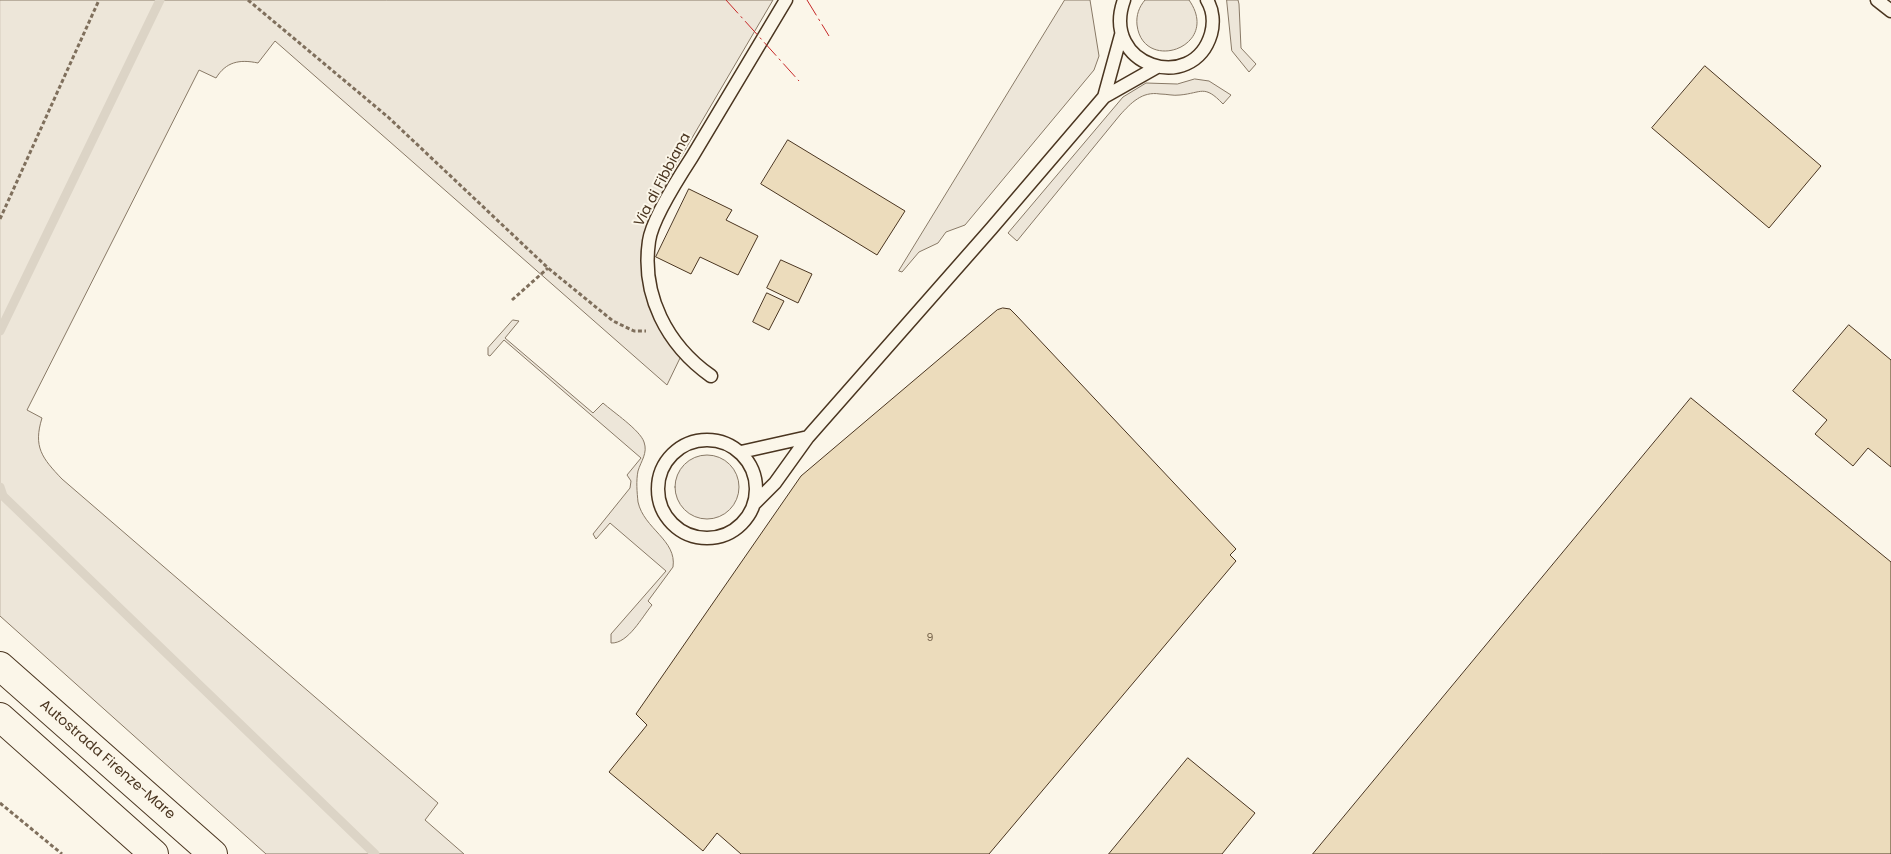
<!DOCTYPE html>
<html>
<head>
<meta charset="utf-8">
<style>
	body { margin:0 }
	canvas { display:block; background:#fbf6e9 }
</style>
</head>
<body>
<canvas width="1891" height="854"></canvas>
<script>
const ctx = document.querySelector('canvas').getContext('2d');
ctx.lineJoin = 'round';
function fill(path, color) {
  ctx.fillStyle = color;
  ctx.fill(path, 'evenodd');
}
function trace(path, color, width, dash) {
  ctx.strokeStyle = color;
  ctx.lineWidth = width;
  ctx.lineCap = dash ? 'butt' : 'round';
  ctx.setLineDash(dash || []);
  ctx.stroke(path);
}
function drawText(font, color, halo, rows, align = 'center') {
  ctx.font = font + ' Poppins,sans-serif';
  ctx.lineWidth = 4;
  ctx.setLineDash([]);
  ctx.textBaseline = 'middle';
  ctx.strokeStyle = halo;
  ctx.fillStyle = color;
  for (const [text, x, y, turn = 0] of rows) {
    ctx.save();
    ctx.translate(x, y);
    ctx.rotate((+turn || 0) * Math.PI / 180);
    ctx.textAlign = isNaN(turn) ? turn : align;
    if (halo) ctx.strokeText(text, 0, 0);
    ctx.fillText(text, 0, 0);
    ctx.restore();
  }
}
const green = new Path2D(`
	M 0,0 L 773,0 L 672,172 L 648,221 L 642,245 L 642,272 L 681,356 L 667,385 L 275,41 L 258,63 C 239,59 226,62 216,78 L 199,70 L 27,410 L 42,418 C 33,447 42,458 62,479 L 438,803 L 425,820 L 464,854 L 266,854 L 0,616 Z
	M 1065,0 L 1090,0 L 1099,56 L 1094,70 L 965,225 L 946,232 L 938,243 L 919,252 L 902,272 L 899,271 Z
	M 1145,0 L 1189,0 C 1222,47 1143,74 1137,25 C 1136,15 1139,7 1145,0 Z
	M 1227,0 L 1238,0 L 1239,4 L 1241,48 L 1256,64 L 1249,72 L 1232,51 Z
	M 1195,79 L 1209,81 L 1231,95 L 1223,104 C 1204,84 1202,93 1180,95 C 1173,96 1167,94 1160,94 C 1142,91 1131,103 1120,115 L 1017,241 L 1008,233 L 1123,97 L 1146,83 L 1177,84 Z
	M 513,320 L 519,321 L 505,338 L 593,413 L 603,403 C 613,412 640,430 644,442 C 648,453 641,461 638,471 C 636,481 637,492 638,502 C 644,529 677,540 673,567 L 648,601 L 652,605 C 642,617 628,644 611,643 L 611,634 L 666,571 L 610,523 L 596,539 L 593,534 L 630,488 L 631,481 L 627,475 L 641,458 L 504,340 L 490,356 L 488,355 L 488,348 Z
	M675 487a32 32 0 1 1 64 0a32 32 0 1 1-64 0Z`);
const stream = new Path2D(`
	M 0,331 L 160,0
	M 0,487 L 3,496 L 375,854`);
const building = new Path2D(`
	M 1705,66 L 1821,166 L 1769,228 L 1652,128 Z
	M 788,140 L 905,211 L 877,255 L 761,184 Z
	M 689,189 L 732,210 L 726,220 L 758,236 L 738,275 L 700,257 L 691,274 L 656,257 Z
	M 781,260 L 812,274 L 798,303 L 767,288 Z
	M 767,293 L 784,301 L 769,330 L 753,322 Z
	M 1003,308 L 1010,309 L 1016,315 L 1236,549 L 1230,555 L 1236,561 L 989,854 L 741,854 L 717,833 L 703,851 L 609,772 L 647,725 L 636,714 L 801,476 L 997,310 Z
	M 1849,325 L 1891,360 L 1891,467 L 1868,448 L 1853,466 L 1815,434 L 1827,420 L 1793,391 Z
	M 1691,398 L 1891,562 L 1891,854 L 1313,854 Z
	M 1188,758 L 1255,813 L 1222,854 L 1109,854 Z`);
const path = new Path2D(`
	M 248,0 L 388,117 L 548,268 L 613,321 L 634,331 L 646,331
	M 0,219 L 99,0
	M 512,300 L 548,268
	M 0,803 L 62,854`);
const lane = new Path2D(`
	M 1124,0 C 1100,66 1193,95 1211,34 C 1214,23 1213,10 1207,0
	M 1877,0 L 1891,11
	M 1104,97 L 1121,35
	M 711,376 C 667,345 641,295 649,241 C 652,219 679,177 692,157 C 723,105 755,52 786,0
	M658 489a49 49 0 1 1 98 0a49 49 0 1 1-98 0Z
	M 741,452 L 808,437
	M 754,504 L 775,483 L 808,437 L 991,229 L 1104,97 L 1157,67`);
const highway = new Path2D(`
	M 0,666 L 213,854
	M 0,717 L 154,854`);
const power = new Path2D(`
	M 726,0 L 799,81
	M 807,0 L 829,36`);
const numberNames = [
	["9",930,638]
];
const streetNames = [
	["Via di Fibbiana",663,180,-62],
	["Autostrada Firenze-Mare",107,760,41]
];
fill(green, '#ede6d9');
trace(green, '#887966', 1);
trace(stream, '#dcd4c6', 9);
fill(building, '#ecdcbc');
trace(building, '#4a3520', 1);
trace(lane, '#4a3520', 15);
trace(highway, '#4a3520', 30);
trace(path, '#7f6f5c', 3, [4, 2.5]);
trace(lane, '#fbf6e9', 12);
trace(highway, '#fbf6e9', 28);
trace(power, '#c62828', 1, [18, 4, 2.5, 4]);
drawText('11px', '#725f47', null, numberNames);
drawText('14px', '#4a3520', '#fbf6e9', streetNames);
</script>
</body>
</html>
